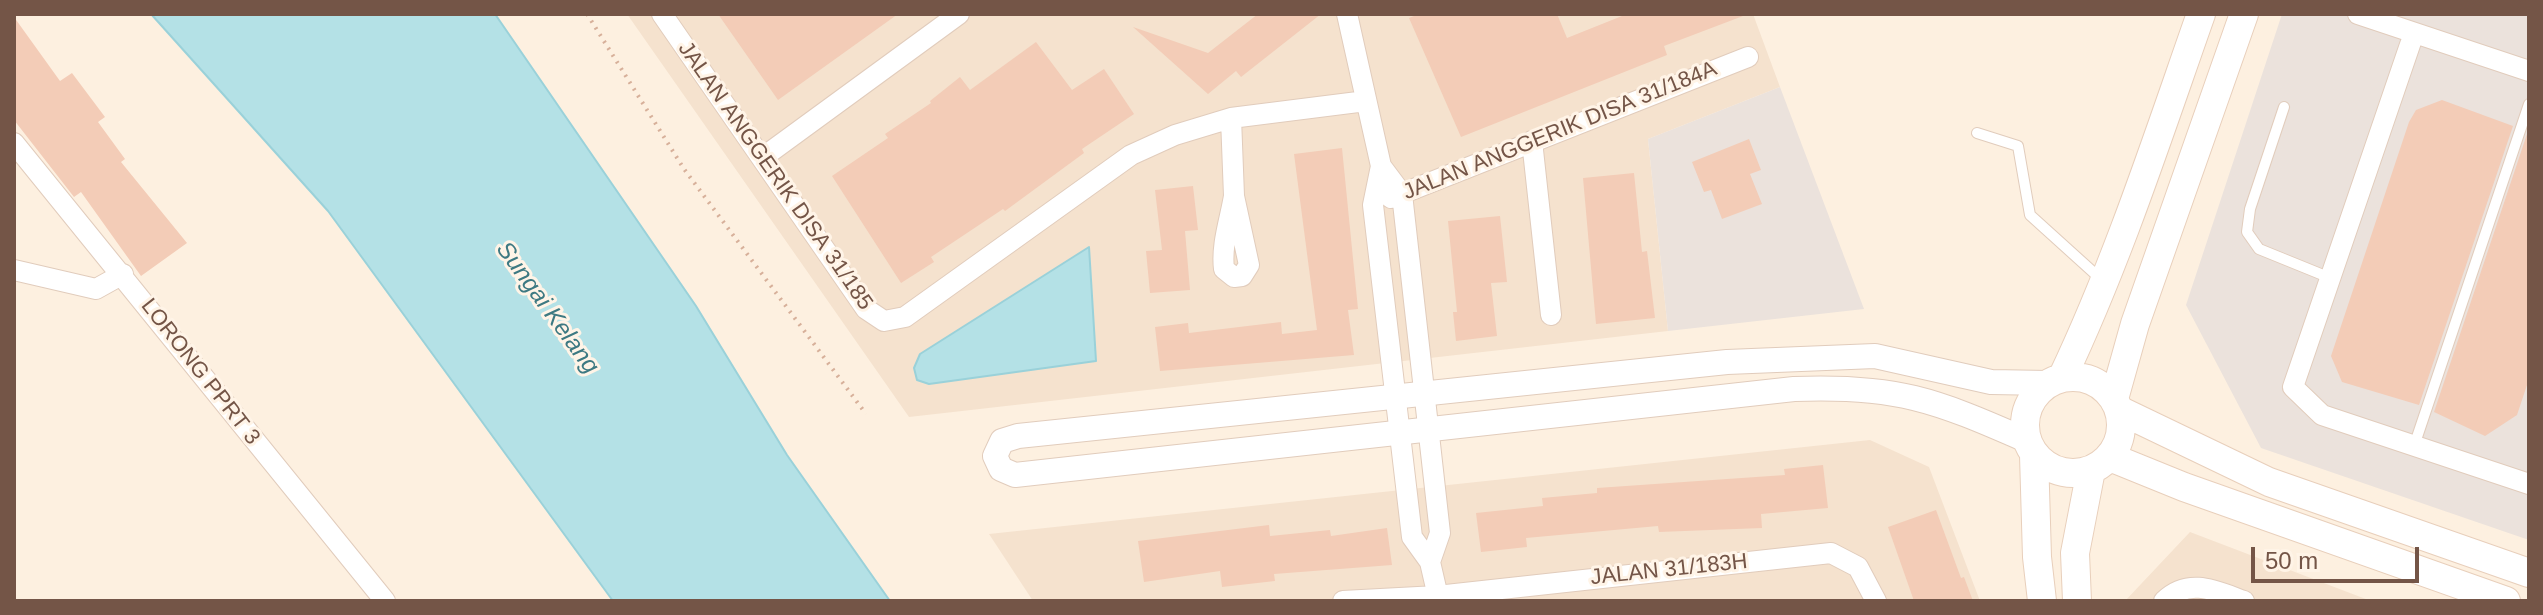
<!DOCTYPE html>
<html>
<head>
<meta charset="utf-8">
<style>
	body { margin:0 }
	#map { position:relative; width:2543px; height:615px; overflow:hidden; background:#fdf0e0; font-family:Helvetica,sans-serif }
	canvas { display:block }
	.frame { position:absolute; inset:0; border:16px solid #745547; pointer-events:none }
	.scale { position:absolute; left:2251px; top:547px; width:168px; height:36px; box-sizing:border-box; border:4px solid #745547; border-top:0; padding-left:10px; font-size:24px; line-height:28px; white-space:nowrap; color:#745547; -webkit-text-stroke:6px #fff4e7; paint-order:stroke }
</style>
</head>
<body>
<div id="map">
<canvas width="2543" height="615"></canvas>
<div class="frame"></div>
<div class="scale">50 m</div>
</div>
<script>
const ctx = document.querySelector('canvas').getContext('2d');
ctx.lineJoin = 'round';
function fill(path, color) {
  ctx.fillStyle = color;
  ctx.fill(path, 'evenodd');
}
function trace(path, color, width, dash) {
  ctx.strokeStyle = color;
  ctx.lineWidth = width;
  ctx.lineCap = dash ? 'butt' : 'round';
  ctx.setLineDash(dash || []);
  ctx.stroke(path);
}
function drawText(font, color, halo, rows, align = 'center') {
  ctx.font = font + ' Helvetica,sans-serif';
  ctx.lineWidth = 6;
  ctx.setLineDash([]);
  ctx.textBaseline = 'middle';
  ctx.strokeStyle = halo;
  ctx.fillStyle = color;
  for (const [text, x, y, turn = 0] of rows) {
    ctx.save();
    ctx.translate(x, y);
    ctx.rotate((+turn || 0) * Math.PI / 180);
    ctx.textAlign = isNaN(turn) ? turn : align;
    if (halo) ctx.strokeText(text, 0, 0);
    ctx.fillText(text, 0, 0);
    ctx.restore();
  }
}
const residential = new Path2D(`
	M 627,14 L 1753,14 L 1780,87 L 1648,139 L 1668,331 L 909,417 Z
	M 1870,440 L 1929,467 L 1980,601 L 1033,601 L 989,534 Z
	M 2190,532 L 2371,601 L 2125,601 Z`);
const industrial = new Path2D(`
	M 2282,14 L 2529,14 L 2529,540 L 2261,448 L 2186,305 Z
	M 1780,87 L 1864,309 L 1668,331 L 1648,139 Z`);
const water = new Path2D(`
	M 151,14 L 495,14 L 696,306 L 787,455 L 890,601 L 613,601 L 328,211 Z
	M 1089,247 L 1096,361 L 929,384 L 917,380 L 914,368 L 920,354 Z`);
const building = new Path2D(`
	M 718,14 L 898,14 L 778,100 Z
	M 1258,14 L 1321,14 L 1241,77 L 1236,71 L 1208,94 L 1133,27 L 1208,53 Z
	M 1419,14 L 1557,14 L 1567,38 L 1627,14 L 1743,16 L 1664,46 L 1667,55 L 1461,137 L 1409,18 Z
	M 14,17 L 60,81 L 72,73 L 105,117 L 98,122 L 125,159 L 121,162 L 187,243 L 141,276 L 81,192 L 74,197 L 14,120 Z
	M 1036,42 L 1072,90 L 1104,69 L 1134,114 L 1082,149 L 1084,153 L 1005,211 L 1003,209 L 931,257 L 934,262 L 901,283 L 832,176 L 888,138 L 885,134 L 931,103 L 930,101 L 960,77 L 970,90 Z
	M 2442,100 L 2513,126 L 2419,405 L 2342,382 L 2331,356 L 2409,122 L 2416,110 Z
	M 2528,131 L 2529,379 L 2517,415 L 2485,436 L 2434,412 Z
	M 1749,139 L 1761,170 L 1750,174 L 1762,204 L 1722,219 L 1711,190 L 1704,192 L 1692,162 Z
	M 1342,148 L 1358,309 L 1348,310 L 1354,355 L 1160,371 L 1155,327 L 1188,323 L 1189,333 L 1281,322 L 1282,334 L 1317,330 L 1294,154 Z
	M 1634,173 L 1642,252 L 1647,251 L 1655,318 L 1596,324 L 1583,178 Z
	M 1193,186 L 1198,230 L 1185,231 L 1190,290 L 1150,293 L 1146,251 L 1162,250 L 1155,190 Z
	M 1500,216 L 1507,282 L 1491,283 L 1497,336 L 1456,341 L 1453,312 L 1457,312 L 1448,221 Z
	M 1823,465 L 1828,508 L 1761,514 L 1762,528 L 1659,532 L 1658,526 L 1526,538 L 1527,547 L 1481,552 L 1476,513 L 1543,506 L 1542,498 L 1597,493 L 1597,488 L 1785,475 L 1784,469 Z
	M 1936,510 L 1961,578 L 1964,577 L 1973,601 L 1914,601 L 1888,527 Z
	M 1269,525 L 1270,536 L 1330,530 L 1331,536 L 1387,528 L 1392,565 L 1274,574 L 1275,581 L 1222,587 L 1220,571 L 1144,582 L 1138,541 Z`);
const path = new Path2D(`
	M 587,14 L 684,169 L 866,414`);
const service = new Path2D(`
	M 2284,107 L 2250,209 L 2247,232 L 2259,249 L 2328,277
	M 1977,133 L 2018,146 L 2030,215 L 2103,281
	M 2414,446 L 2529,104`);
const minor = new Path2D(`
	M 662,14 L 866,309 L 884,321 L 905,317 L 1131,155 L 1175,135 L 1231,118 L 1366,101
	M 1347,14 L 1381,166 L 1402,194 L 1440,533 L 1430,562
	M 2358,14 L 2529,71
	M 2414,33 L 2293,387 L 2322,415 L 2529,484
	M 1231,118 L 1234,196 L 1249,265 L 1242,276 L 1234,277 L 1224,269 C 1221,245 1230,220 1234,196
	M 1532,141 L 1551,315
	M 14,143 L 385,601
	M 762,158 L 959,14
	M 1381,166 L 1373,205 L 1412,537 L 1430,562 L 1439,601
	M 1391,198 L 1748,57
	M 14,270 L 96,289 L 123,274
	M 1343,601 L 1437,596 L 1831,553 L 1858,567 L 1876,601
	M 2164,601 C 2189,577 2216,591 2244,601`);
const tertiary = new Path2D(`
	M 2026,440 C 1935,400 1896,385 1794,389 L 1015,475 L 1001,469 L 995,456 L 1002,441 L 1018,436 L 1727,362 L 1875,356 L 1991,382 L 2048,383`);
const secondary = new Path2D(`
	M2025 425a48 48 0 1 1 96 0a48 48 0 1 1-96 0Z
	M 2062,378 C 2118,260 2158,136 2201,14
	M 2114,399 L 2135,324 L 2244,14
	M 2119,410 L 2269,482 L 2529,573
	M 2034,455 L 2037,557 L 2042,601
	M 2110,457 L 2184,487 L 2506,601
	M 2077,601 L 2075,553 L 2091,470`);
const streetNames = [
	["JALAN ANGGERIK DISA 31/184A",1560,131,-22],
	["JALAN ANGGERIK DISA 31/185",775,176,55],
	["LORONG PPRT 3",200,372,52],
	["JALAN 31/183H",1669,570,-6]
];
const waterNames = [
	["Sungai Kelang",547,308,54]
];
fill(residential, '#f5e2ce');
fill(industrial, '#ebe2dc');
fill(water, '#b4e1e6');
trace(water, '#9ad1d9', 2);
fill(building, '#f3ccb7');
trace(service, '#e1ccbc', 12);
trace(minor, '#e1ccbc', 22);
trace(tertiary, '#e1ccbc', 26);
trace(secondary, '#e8cfbb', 30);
trace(path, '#d7b09a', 4, [2, 6]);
trace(service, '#fff', 10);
trace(minor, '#fff', 20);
trace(tertiary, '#fff', 24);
trace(secondary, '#fff', 28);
drawText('22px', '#745547', '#fff4e7', streetNames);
drawText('italic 24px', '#3d7982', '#fff4e7', waterNames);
</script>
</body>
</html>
